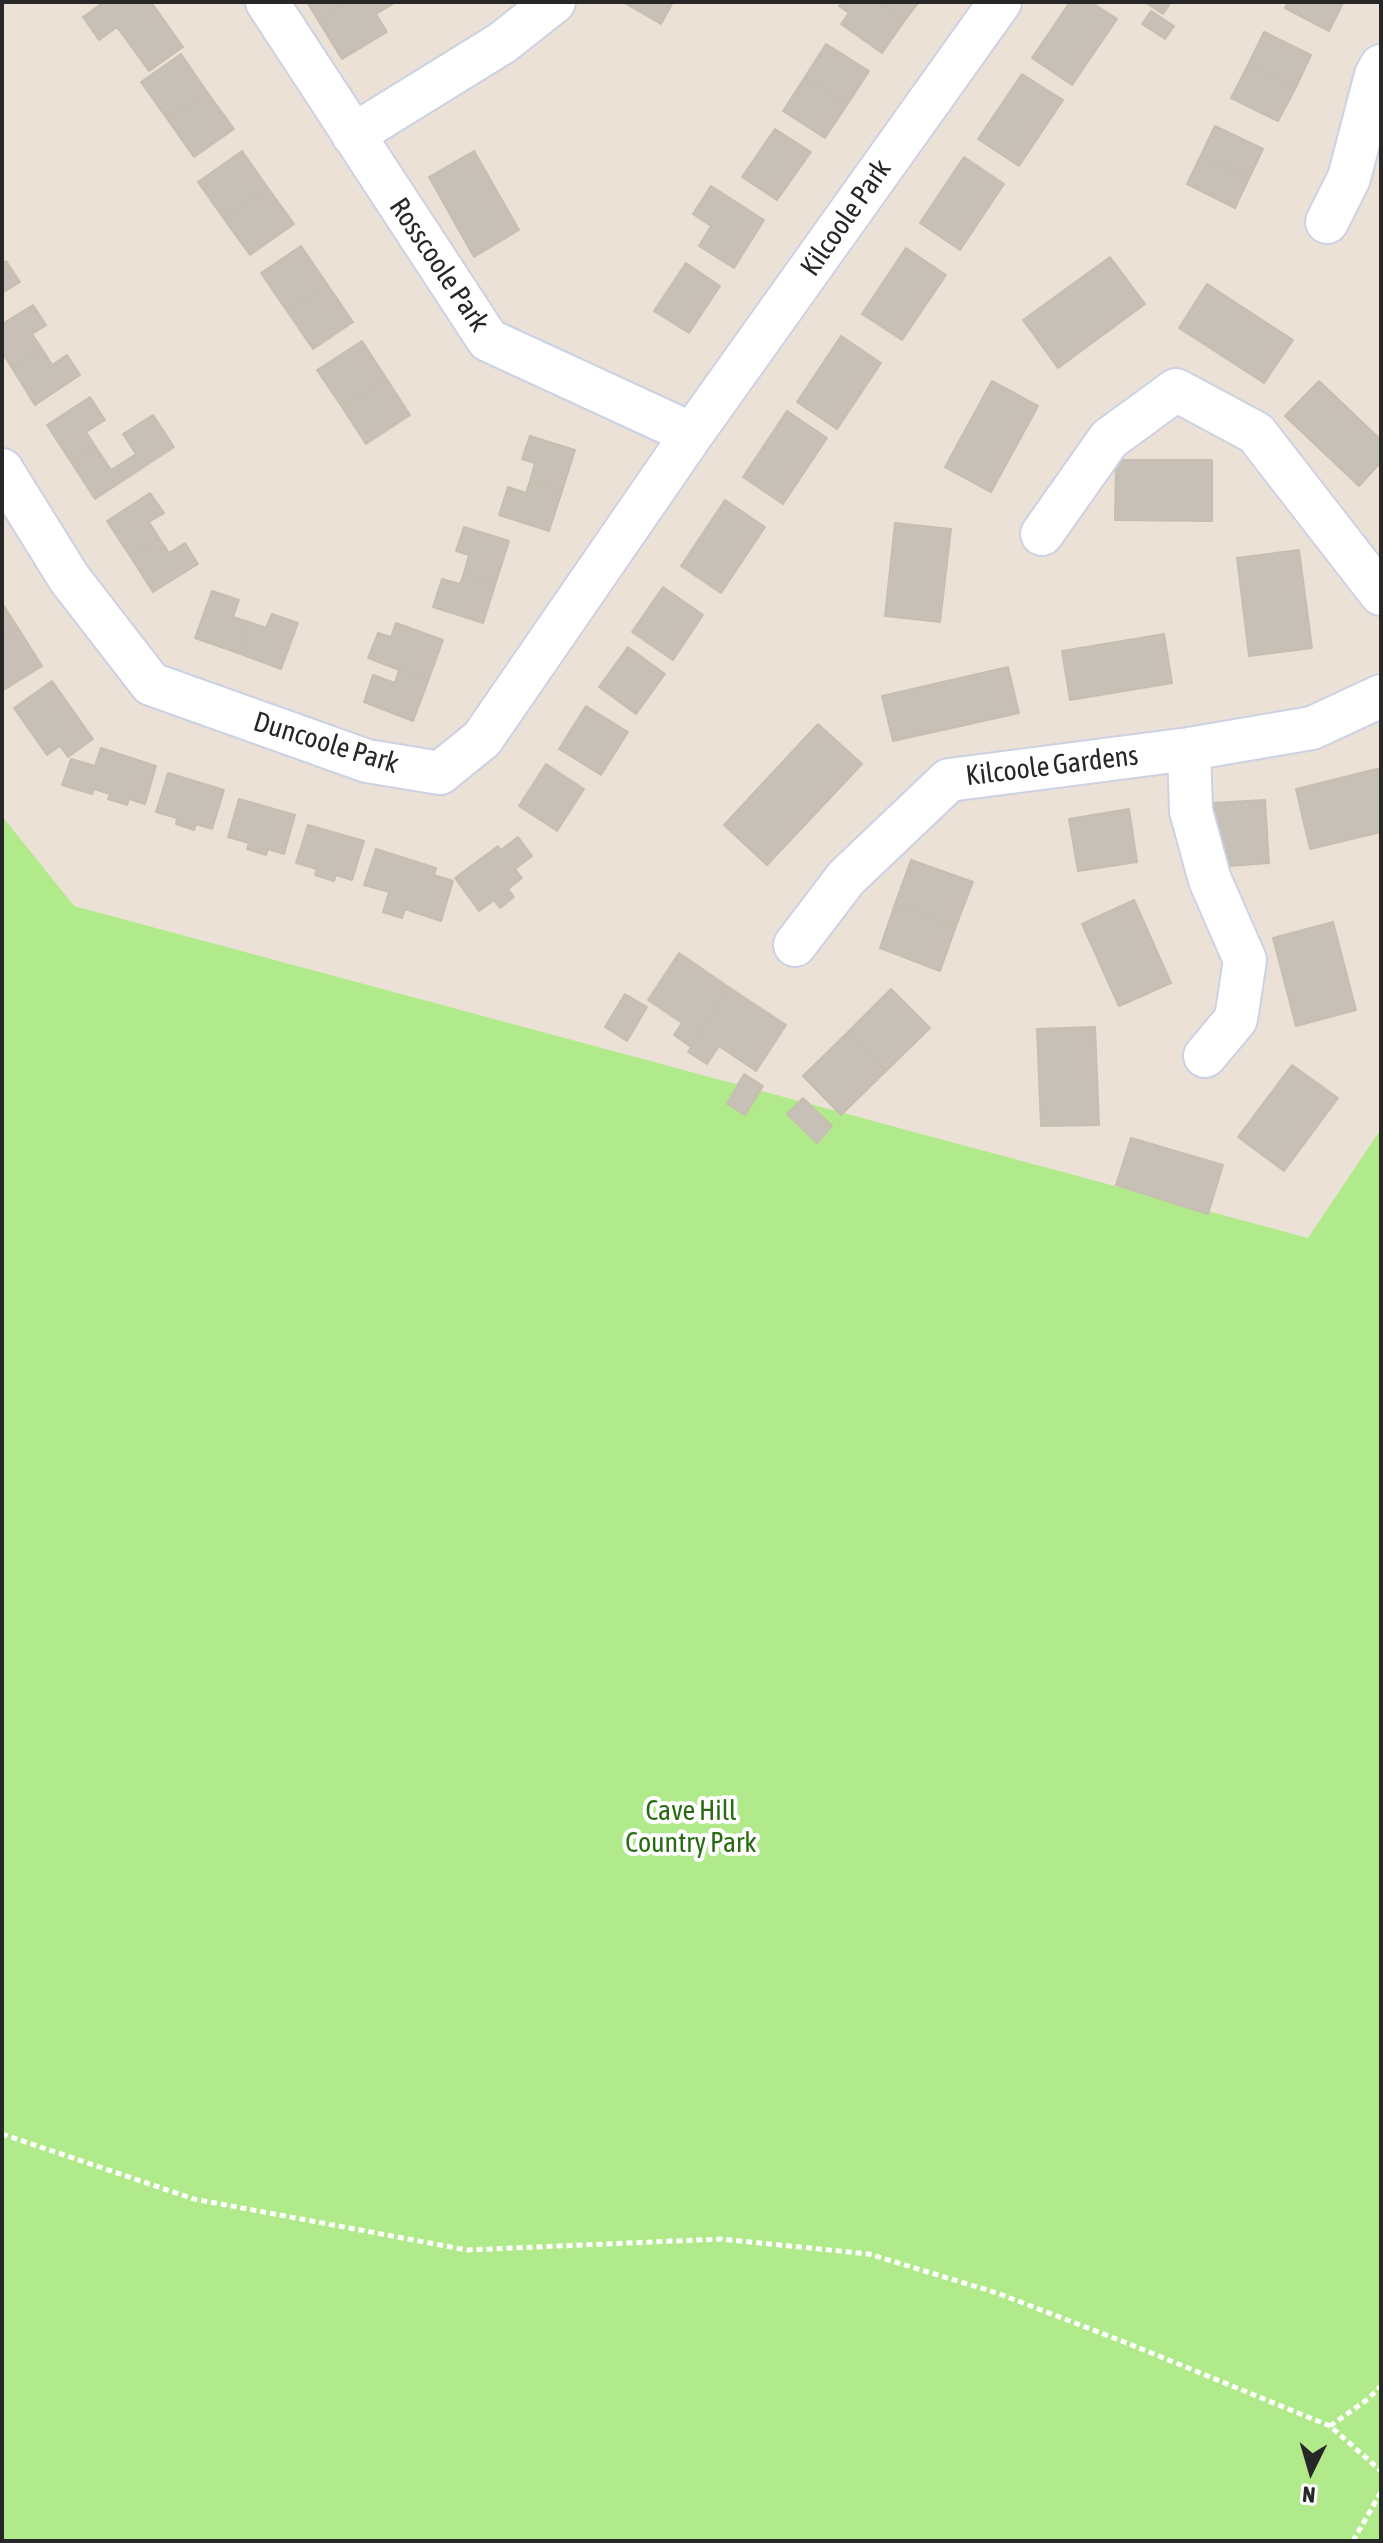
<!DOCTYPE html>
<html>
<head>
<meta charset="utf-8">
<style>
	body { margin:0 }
	#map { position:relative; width:1383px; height:2543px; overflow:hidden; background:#ece1d6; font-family:"Asap Condensed",sans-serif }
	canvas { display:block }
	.frame { position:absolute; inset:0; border:4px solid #272727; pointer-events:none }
	.north { position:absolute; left:1271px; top:2431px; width:80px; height:80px; -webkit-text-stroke:6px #fff; paint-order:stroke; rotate:185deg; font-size:22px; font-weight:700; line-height:32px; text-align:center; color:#272727 }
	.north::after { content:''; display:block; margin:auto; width:28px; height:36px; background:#272727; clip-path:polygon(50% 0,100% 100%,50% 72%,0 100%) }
</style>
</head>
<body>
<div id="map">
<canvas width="1383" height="2543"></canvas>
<div class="frame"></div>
<div class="north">N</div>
</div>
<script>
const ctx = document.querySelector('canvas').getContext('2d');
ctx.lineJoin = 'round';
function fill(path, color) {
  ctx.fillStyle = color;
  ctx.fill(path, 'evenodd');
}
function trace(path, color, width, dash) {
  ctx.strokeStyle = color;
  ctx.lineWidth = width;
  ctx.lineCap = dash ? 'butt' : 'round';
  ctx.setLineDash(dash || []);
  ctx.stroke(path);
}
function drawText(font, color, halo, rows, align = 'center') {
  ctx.font = font + ' "Asap Condensed",sans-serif';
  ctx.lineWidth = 8;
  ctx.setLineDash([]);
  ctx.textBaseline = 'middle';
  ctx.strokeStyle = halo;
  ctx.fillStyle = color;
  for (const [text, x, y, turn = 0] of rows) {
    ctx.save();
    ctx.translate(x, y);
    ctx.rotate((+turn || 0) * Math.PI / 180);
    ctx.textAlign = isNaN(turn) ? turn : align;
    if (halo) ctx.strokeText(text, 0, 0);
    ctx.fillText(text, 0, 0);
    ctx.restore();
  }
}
const green = new Path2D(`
	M 2,816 L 74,906 L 1308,1238 L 1381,1129 L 1381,2541 L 2,2541 Z`);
const building = new Path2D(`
	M 104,2 L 151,2 L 183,47 L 149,71 L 117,27 L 99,40 L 83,17 Z
	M 307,2 L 347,2 L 318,20 Z
	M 347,2 L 396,2 L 376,14 L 387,32 L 342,59 L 318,20 Z
	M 623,2 L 673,2 L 661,24 Z
	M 842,2 L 879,2 L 905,20 L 882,53 L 841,24 L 849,13 L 839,6 Z
	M 879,2 L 919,2 L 905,20 Z
	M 1070,2 L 1091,2 L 1117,19 L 1072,85 L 1032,58 Z
	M 1145,2 L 1171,2 L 1163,14 Z
	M 1288,2 L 1341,2 L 1343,3 L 1329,31 L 1285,8 Z
	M 1151,11 L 1174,26 L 1165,39 L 1142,24 Z
	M 1264,32 L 1311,55 L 1295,89 L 1248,65 Z
	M 826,44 L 869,71 L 847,105 L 805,77 Z
	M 181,54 L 207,92 L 168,120 L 141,82 Z
	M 1248,65 L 1295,89 L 1278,121 L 1231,98 Z
	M 1022,74 L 1063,100 L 1019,166 L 978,139 Z
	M 805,77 L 847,105 L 825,138 L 783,111 Z
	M 207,92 L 234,129 L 194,157 L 168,120 Z
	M 1215,126 L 1263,149 L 1249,178 L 1201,155 Z
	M 775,129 L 811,152 L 777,200 L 742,177 Z
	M 242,151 L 268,188 L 224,219 L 198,182 Z
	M 474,151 L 519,230 L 474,257 L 429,177 Z
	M 1201,155 L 1249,178 L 1235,208 L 1187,184 Z
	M 964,157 L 1004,184 L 960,250 L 920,223 Z
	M 711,186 L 764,220 L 734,268 L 699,246 L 711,226 L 693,214 Z
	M 268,188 L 294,224 L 250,255 L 224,219 Z
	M 301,246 L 327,284 L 287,311 L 261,273 Z
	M 906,248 L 946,275 L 902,340 L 862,314 Z
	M 1110,257 L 1145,304 L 1058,368 L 1023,320 Z
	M 6,261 L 20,282 L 2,293 L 2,264 Z
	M 686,263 L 720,286 L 689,333 L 654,311 Z
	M 327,284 L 353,322 L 313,349 L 287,311 Z
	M 1207,284 L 1293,340 L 1264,383 L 1179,328 Z
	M 33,305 L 46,325 L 32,334 L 42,349 L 12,368 L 2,352 L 2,324 Z
	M 841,336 L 881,363 L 837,429 L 797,402 Z
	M 362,341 L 386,378 L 342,407 L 317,370 Z
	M 42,349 L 52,365 L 67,355 L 80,375 L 35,405 L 12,368 Z
	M 386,378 L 410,415 L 366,444 L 342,407 Z
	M 992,381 L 1038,406 L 991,492 L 945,467 Z
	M 1319,381 L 1381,440 L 1381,462 L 1359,486 L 1285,416 Z
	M 90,397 L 105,420 L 86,432 L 95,446 L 71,462 L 47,425 Z
	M 787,411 L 827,438 L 783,504 L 743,477 Z
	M 153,415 L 174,447 L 95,499 L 71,462 L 95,446 L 111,470 L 136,454 L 123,434 Z
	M 530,436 L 575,450 L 562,491 L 530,481 L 535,463 L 522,459 Z
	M 1116,460 L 1212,460 L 1212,521 L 1115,520 Z
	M 530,481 L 562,491 L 549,531 L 499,515 L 508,487 L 526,493 Z
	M 150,493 L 164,513 L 149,522 L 159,538 L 130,556 L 107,521 Z
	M 725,500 L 765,527 L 721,593 L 681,566 Z
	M 895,523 L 951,529 L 940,622 L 885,616 Z
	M 464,527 L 509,541 L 496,582 L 464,573 L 469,555 L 456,551 Z
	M 159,538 L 169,553 L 185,543 L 198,564 L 153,592 L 130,556 Z
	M 1299,550 L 1312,648 L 1249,656 L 1237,558 Z
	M 464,573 L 496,582 L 483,623 L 433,607 L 442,579 L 460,584 Z
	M 663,587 L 703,615 L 673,660 L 632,632 Z
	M 212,591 L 239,600 L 233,617 L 249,622 L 238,653 L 195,638 Z
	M 2,603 L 18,628 L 2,639 Z
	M 272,614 L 298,623 L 281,669 L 238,653 L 249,622 L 266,628 Z
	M 396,623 L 443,640 L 428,681 L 368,658 L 378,633 L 391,637 Z
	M 18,628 L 42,666 L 2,691 L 2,639 Z
	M 1164,634 L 1172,683 L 1070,700 L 1062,651 Z
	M 628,647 L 665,674 L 636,714 L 599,687 Z
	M 1008,667 L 1019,713 L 893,741 L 882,696 Z
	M 399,670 L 428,681 L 413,721 L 364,702 L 373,675 L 395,683 Z
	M 52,681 L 93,739 L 68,757 L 60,746 L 47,755 L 14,708 Z
	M 586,706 L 628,732 L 601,775 L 559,749 Z
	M 818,724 L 862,764 L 767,865 L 724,825 Z
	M 101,748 L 156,766 L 145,804 L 129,799 L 127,805 L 108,799 L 110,794 L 94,789 L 92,794 L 62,785 L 71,759 L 95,766 Z
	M 546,764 L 584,789 L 557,831 L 519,806 Z
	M 1381,768 L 1381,832 L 1310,849 L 1296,789 Z
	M 168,773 L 224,790 L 212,829 L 196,824 L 194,830 L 176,824 L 177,818 L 156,812 Z
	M 239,799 L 295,815 L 284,854 L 268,849 L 266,855 L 247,849 L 249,843 L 228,837 Z
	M 1265,800 L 1269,863 L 1216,867 L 1212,803 Z
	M 1129,809 L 1137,862 L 1078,871 L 1069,819 Z
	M 308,825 L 364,841 L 352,880 L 336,875 L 334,881 L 315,875 L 317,869 L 296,863 Z
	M 518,837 L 532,856 L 515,869 L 522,878 L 508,889 L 514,897 L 500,908 L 494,900 L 479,911 L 455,878 L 498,846 L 501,850 Z
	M 376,849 L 436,868 L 434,875 L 453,881 L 441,921 L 405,909 L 402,918 L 383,912 L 389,892 L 364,885 Z
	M 911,860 L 973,882 L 956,926 L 895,904 Z
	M 1134,900 L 1171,983 L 1119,1006 L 1082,924 Z
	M 895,904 L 956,926 L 940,971 L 880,948 Z
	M 1333,922 L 1356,1010 L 1296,1026 L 1273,938 Z
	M 679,953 L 730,988 L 691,1047 L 674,1035 L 682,1023 L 648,1000 Z
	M 730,988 L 786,1025 L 756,1071 L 719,1046 L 707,1064 L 688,1052 Z
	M 891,989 L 930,1028 L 886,1071 L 847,1033 Z
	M 625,994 L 647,1007 L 627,1041 L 605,1027 Z
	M 1095,1027 L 1099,1125 L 1041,1126 L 1037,1029 Z
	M 847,1033 L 886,1071 L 841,1115 L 803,1076 Z
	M 1292,1065 L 1338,1098 L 1284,1171 L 1238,1137 Z
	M 744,1074 L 763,1086 L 745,1115 L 727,1104 Z
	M 803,1098 L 832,1126 L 817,1143 L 787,1114 Z
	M 1131,1138 L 1223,1165 L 1208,1214 L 1116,1185 Z`);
const path = new Path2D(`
	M 2,2134 L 194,2199 L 467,2250 L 721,2239 L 869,2254 L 997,2293 L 1127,2343 L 1330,2426 L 1381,2471
	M 1330,2426 L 1368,2399 L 1381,2386
	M 1353,2541 L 1381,2492`);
const minor = new Path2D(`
	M 267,2 L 488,340 L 692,434
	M 353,135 L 502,43 L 554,2
	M 1327,222 L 1349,178 L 1376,75 L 1381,66
	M 2,470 L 69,578 L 151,684 L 367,761 L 440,773 L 482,739 L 692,434 L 1000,2
	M 1042,534 L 1109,439 L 1176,390 L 1256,433 L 1381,594
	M 1189,749 L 1191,811 L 1210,880 L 1245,960 L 1236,1019 L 1205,1056
	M 795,945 L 846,878 L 949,780 L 1189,749 L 1312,728 L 1381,696`);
const streetNames = [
	["Kilcoole Park",846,218,-55],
	["Rosscoole Park",439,265,56],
	["Duncoole Park",326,743,17],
	["Kilcoole Gardens",1052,766,-7]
];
const parkNames = [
	["Cave Hill",691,1811],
	["Country Park",691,1843]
];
fill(green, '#b1ea8b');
fill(building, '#c6c0b6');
trace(building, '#c7beb0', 2);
trace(minor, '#ccd1e3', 46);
trace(path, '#fff', 5, [6, 4]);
trace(minor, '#fff', 42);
drawText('28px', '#272727', '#fff', streetNames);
drawText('28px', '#296b11', '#fff', parkNames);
</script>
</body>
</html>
